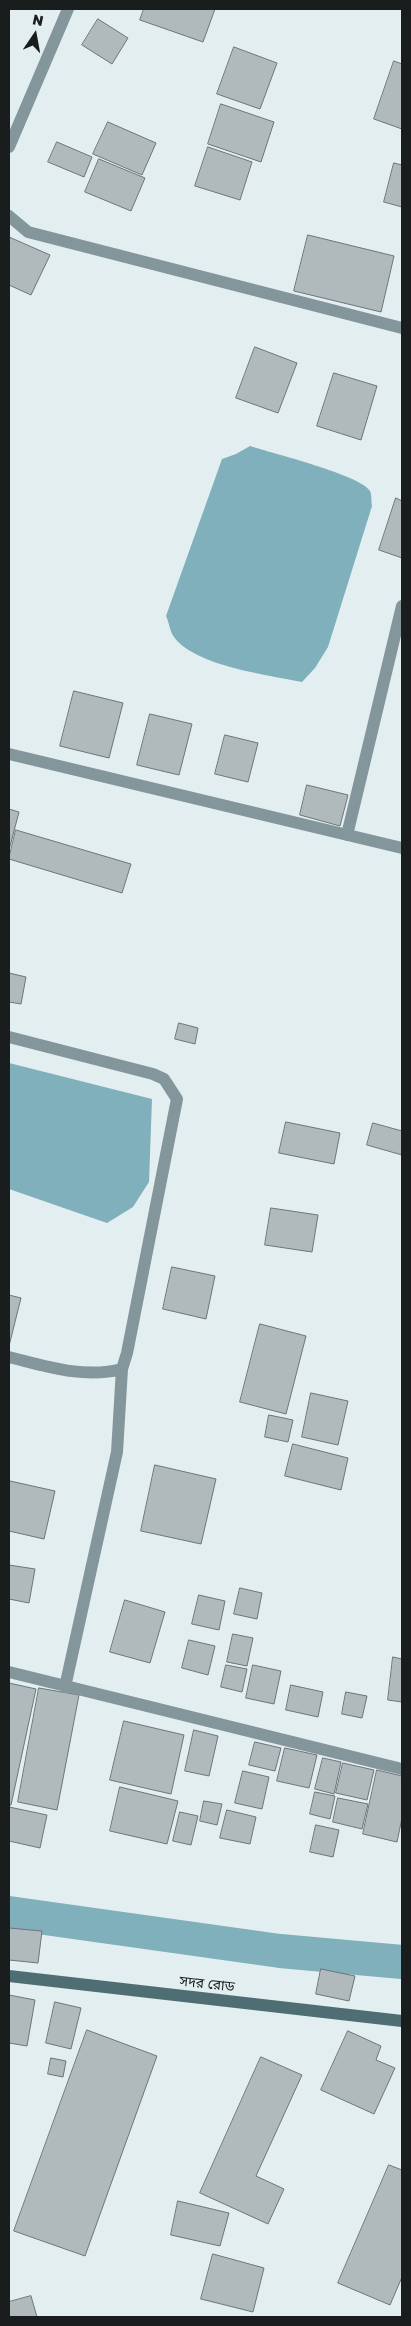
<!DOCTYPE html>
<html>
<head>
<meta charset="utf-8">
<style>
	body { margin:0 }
	#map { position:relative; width:411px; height:2326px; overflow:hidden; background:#e3eef0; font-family:"Golos Text",sans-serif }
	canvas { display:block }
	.frame { position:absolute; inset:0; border:10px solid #191d1e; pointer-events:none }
	.north { position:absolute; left:10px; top:10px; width:50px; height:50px; -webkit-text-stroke:4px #e3eef0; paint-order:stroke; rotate:12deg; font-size:14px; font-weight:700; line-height:20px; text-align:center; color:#191d1e }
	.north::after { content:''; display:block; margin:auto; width:18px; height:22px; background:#191d1e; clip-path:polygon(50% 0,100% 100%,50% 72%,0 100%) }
</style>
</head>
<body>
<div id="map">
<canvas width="411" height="2326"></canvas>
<div class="frame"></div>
<div class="north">N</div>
</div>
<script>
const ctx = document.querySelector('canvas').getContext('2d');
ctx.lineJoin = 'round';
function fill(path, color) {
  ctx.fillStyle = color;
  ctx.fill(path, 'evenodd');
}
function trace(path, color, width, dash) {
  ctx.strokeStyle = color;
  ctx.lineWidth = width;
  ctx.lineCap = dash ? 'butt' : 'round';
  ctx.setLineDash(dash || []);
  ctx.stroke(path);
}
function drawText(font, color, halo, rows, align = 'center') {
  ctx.font = font + ' "Golos Text","Noto Sans Bengali",sans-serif';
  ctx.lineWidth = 5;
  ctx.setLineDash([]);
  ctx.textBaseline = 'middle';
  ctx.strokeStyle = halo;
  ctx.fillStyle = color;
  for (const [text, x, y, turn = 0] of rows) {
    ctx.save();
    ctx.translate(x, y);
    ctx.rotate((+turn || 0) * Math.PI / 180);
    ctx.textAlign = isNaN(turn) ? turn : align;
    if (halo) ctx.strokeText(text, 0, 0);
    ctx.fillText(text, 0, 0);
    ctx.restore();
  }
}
const water = new Path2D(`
	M 250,446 C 271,453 361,475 370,491 C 372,495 371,502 372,506 L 328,647 L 315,668 L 302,682 C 268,675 195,666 174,637 C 170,632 169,622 166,616 L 222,459 L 236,454 Z
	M 9,1063 L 152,1099 L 149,1182 L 133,1207 L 107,1223 L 9,1189 Z`);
const canal = new Path2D(`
	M 9,1913 L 280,1951 L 402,1962`);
const building = new Path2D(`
	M 144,9 L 215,9 L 203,42 L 140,20 Z
	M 98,19 L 128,38 L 112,64 L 82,45 Z
	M 234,47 L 277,63 L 260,109 L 217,94 Z
	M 394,61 L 402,64 L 402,129 L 374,119 Z
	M 221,104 L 274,122 L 261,162 L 208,144 Z
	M 108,122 L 156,143 L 142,175 L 93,154 Z
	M 57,142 L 92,157 L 84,177 L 48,162 Z
	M 208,147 L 252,162 L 240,200 L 195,186 Z
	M 99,159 L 145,178 L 131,211 L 85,192 Z
	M 394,163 L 402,165 L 402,207 L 384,202 Z
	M 308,235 L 394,256 L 381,312 L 294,291 Z
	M 9,237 L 50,255 L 31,295 L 9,285 Z
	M 255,347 L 297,363 L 278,413 L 236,398 Z
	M 334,373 L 377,386 L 361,440 L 317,426 Z
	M 396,498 L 402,501 L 402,558 L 379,550 Z
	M 74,691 L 123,703 L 109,758 L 60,746 Z
	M 150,714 L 192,724 L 179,775 L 137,765 Z
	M 225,735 L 258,743 L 248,782 L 215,774 Z
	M 307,785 L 348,795 L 340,826 L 300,815 Z
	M 9,809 L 19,812 L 9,850 Z
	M 16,830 L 131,864 L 122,893 L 9,859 Z
	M 9,973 L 26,977 L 21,1004 L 9,1002 Z
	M 179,1023 L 198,1028 L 195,1044 L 175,1039 Z
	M 286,1122 L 340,1133 L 334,1164 L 279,1153 Z
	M 373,1123 L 402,1131 L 402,1155 L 367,1145 Z
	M 271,1208 L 318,1215 L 312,1252 L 265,1245 Z
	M 172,1267 L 215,1276 L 206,1319 L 163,1309 Z
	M 9,1295 L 21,1298 L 9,1346 Z
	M 260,1324 L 306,1336 L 286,1414 L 240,1402 Z
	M 311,1393 L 348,1401 L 338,1445 L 302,1437 Z
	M 269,1415 L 293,1420 L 288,1442 L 265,1437 Z
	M 293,1444 L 348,1458 L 341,1490 L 285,1476 Z
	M 155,1465 L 216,1479 L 201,1544 L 141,1531 Z
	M 10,1481 L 55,1491 L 44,1539 L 9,1531 Z
	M 9,1565 L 35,1569 L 29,1603 L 9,1599 Z
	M 240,1588 L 262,1593 L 257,1619 L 234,1614 Z
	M 199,1595 L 225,1601 L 219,1630 L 192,1624 Z
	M 125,1600 L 165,1612 L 150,1663 L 110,1652 Z
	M 233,1634 L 253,1638 L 247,1666 L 227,1662 Z
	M 189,1640 L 215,1646 L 208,1675 L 182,1668 Z
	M 393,1657 L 402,1659 L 402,1702 L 388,1700 Z
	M 226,1665 L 247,1669 L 242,1692 L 221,1687 Z
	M 253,1665 L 281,1671 L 274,1704 L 246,1698 Z
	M 9,1683 L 36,1689 L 11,1805 L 9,1805 Z
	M 291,1685 L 323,1692 L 318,1717 L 286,1710 Z
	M 39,1688 L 79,1695 L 57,1810 L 18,1802 Z
	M 346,1692 L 367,1696 L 362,1718 L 342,1714 Z
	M 124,1721 L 184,1735 L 171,1794 L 110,1780 Z
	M 194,1730 L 218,1736 L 209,1776 L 185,1771 Z
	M 255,1742 L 281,1748 L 275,1771 L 249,1765 Z
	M 285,1748 L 317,1755 L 309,1788 L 277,1781 Z
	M 323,1758 L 341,1762 L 334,1794 L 315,1789 Z
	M 343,1763 L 374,1770 L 367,1800 L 336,1793 Z
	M 377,1770 L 402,1776 L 402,1818 L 397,1842 L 363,1834 Z
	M 243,1771 L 269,1777 L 262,1809 L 235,1803 Z
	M 120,1787 L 178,1801 L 167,1844 L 110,1831 Z
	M 315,1792 L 335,1796 L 330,1819 L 310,1814 Z
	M 338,1798 L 368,1804 L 362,1829 L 333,1822 Z
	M 204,1801 L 222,1804 L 217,1825 L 200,1821 Z
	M 9,1807 L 47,1815 L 40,1848 L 9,1841 Z
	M 227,1810 L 256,1817 L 250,1844 L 220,1838 Z
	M 180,1812 L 198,1816 L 191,1845 L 173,1841 Z
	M 316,1825 L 339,1830 L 333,1857 L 310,1852 Z
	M 9,1928 L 42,1931 L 38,1963 L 9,1960 Z
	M 321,1969 L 355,1976 L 349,2001 L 316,1994 Z
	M 9,1995 L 35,2000 L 27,2046 L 9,2043 Z
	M 55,2002 L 81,2008 L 71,2049 L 46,2043 Z
	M 87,2030 L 157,2056 L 85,2256 L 14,2231 Z
	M 348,2031 L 381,2046 L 376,2060 L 395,2068 L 374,2114 L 321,2090 Z
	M 261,2057 L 302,2075 L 256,2176 L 284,2189 L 268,2224 L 200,2193 Z
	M 51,2058 L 66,2061 L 63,2077 L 48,2074 Z
	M 389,2165 L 402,2170 L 402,2277 L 390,2305 L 338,2283 Z
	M 178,2201 L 229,2213 L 220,2246 L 171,2235 Z
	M 213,2254 L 264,2268 L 253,2312 L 201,2299 Z
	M 31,2296 L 37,2317 L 9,2317 L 9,2302 Z`);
const street = new Path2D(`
	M 9,147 L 68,9
	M 9,216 L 28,232 L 402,328
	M 9,754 L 402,848
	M 347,835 L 402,606
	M 9,1037 L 153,1074 L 164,1079 L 177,1099 L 127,1353 L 122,1369 C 84,1379 45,1366 9,1357
	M 9,1672 L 402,1769
	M 65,1687 L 117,1452 L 122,1369`);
const secondary = new Path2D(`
	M 9,1976 L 402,2021`);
const streetNames = [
	["সদর রোড",207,1984,6]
];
fill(water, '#7fb0bb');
trace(canal, '#7fb0bb', 34);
fill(building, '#b0babc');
trace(building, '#6c7577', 1);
trace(street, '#82969b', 12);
trace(secondary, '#4f6e74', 12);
drawText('14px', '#191d1e', '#e3eef0', streetNames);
</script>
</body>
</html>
